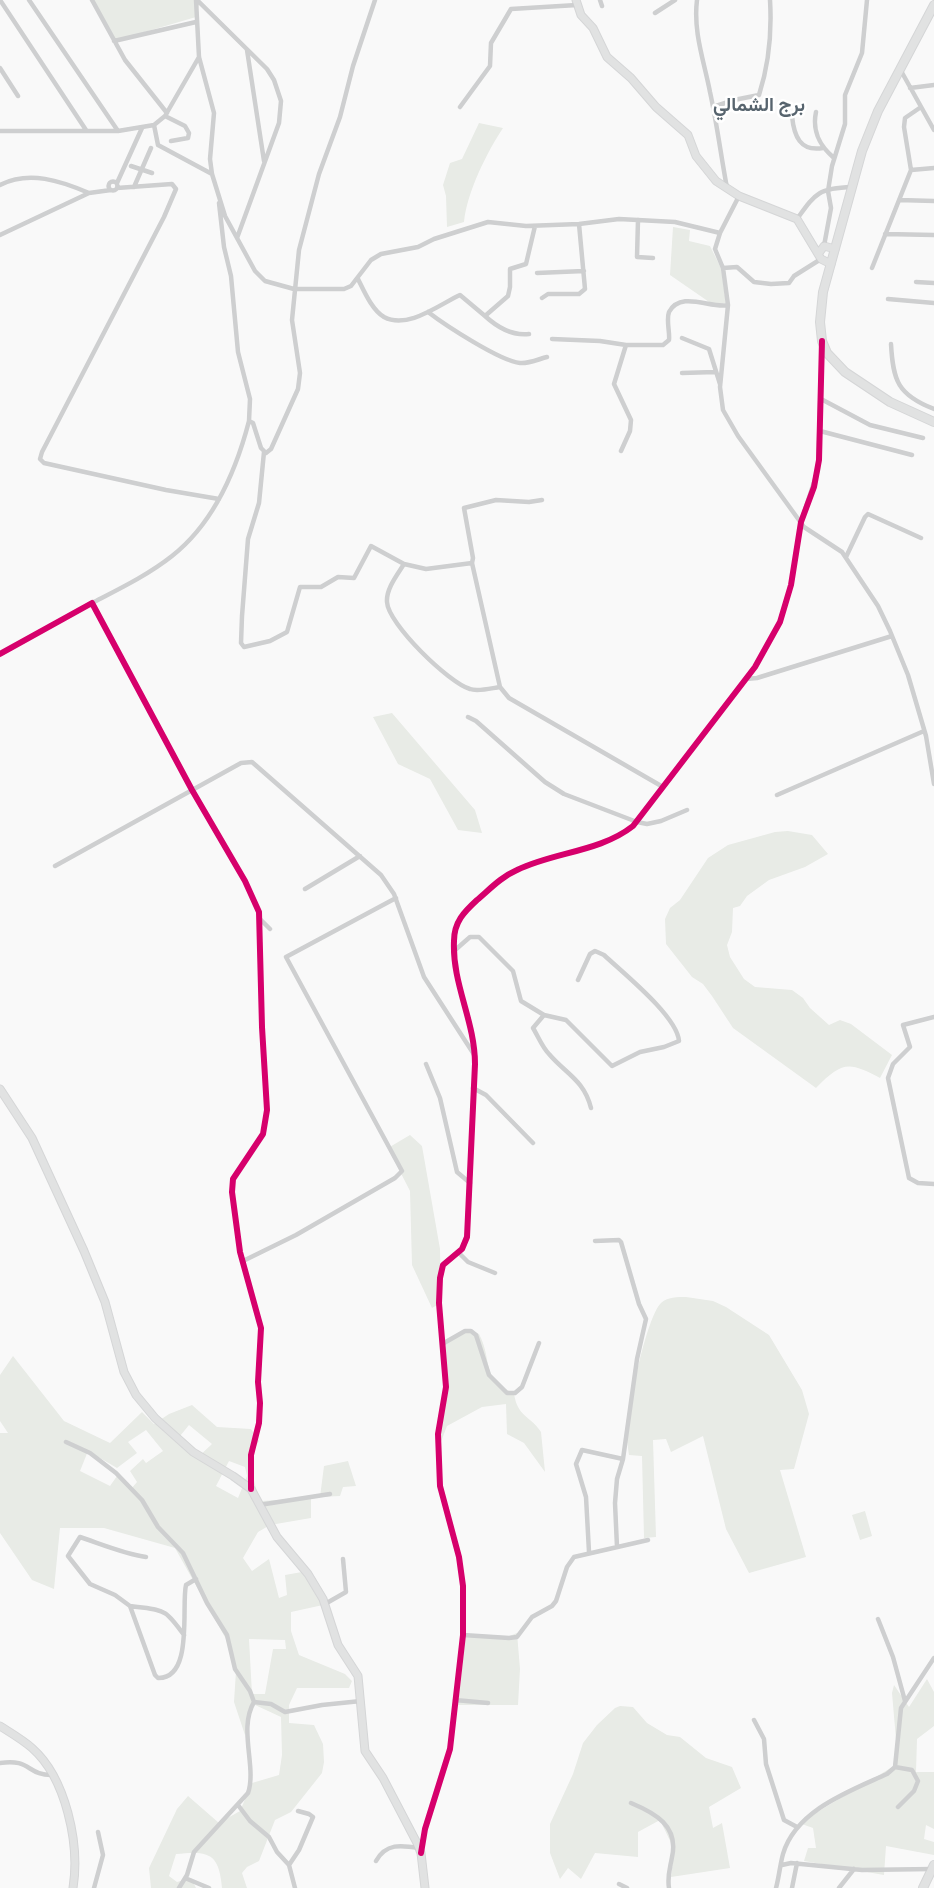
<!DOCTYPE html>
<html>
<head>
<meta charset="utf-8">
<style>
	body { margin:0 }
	canvas { display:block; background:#f9f9f9 }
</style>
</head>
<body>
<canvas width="934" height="1888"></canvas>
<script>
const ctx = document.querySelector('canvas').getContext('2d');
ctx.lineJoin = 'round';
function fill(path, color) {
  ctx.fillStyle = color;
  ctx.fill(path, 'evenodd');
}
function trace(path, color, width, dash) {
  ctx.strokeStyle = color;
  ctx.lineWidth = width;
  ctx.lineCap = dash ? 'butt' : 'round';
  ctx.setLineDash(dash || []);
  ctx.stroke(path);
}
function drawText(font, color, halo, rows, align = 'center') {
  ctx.font = font + ' Raleway,Vazirmatn,sans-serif';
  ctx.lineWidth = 5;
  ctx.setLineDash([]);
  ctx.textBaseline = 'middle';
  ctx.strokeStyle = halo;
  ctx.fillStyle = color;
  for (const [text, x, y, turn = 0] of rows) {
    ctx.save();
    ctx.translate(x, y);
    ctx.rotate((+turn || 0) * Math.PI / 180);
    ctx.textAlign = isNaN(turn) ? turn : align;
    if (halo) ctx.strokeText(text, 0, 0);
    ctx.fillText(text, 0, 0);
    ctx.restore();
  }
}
const green = new Path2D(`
	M 92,0 L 200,0 L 196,17 L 114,41 Z
	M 479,123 L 503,128 C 487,152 467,192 464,222 L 447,227 L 446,196 L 443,185 L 450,163 L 462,159 Z
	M 673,227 L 690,230 L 689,241 L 710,246 L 721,268 L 726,303 L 712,304 L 670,275 Z
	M 392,713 L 475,810 L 482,833 L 458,830 L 430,779 L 398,764 L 373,717 Z
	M 788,831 L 812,835 L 828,854 L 805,867 L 769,880 L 747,896 L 740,906 L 733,908 L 732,932 L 727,945 L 730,957 L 744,979 L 755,987 L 792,990 L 803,998 L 810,1008 L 829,1025 L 840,1020 L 851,1024 L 892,1055 L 880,1078 C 848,1061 842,1062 816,1088 L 733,1028 L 712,996 L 703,984 L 692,977 L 666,944 L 665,919 L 670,908 L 680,900 L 708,858 L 728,845 L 775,832 Z
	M 410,1135 L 422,1146 L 440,1249 L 441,1303 L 432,1308 L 412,1265 L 410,1191 L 388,1148 Z
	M 686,1297 L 713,1301 L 726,1307 L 769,1335 L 802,1390 L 809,1414 L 794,1469 L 780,1470 L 806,1557 L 749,1573 L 726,1529 L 703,1436 L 671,1452 L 666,1439 L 653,1440 L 656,1537 L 644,1538 L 642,1456 L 629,1455 C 628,1447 626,1437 627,1428 C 628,1406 647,1316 661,1303 C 667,1297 678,1297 686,1297 Z
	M 472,1331 L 479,1334 C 493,1360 480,1380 514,1393 C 517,1417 531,1416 541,1432 L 545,1472 L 524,1443 L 507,1434 L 506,1404 L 482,1407 L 447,1426 L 439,1447 L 441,1412 L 447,1377 L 445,1340 L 463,1332 Z
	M 13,1356 L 64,1421 L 110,1443 L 142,1412 L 154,1424 L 169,1414 L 192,1405 L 217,1427 L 251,1429 L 259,1441 C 247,1460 253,1482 261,1501 L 311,1498 L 311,1518 L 270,1525 L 258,1532 L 243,1558 L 252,1571 L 269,1559 L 279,1598 L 287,1595 L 285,1575 L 302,1572 L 316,1591 L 323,1605 L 291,1612 L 291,1631 L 299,1655 L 345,1674 L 352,1681 L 349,1688 L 297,1688 L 289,1705 L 289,1723 L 314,1725 L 323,1744 L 324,1762 L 322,1773 L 291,1812 L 275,1820 L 259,1861 L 247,1867 L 242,1873 L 247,1888 L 222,1888 C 219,1852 208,1851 176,1854 L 169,1876 L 177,1882 L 191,1878 L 196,1888 L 151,1888 L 149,1868 L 177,1809 L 188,1796 L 219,1823 L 240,1811 L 252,1783 L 279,1775 L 282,1755 L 281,1717 L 253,1704 L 245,1735 L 234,1702 L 236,1671 L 226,1639 L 175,1548 L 104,1528 L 60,1528 L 54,1589 L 32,1580 L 0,1533 L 0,1433 L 8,1433 L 0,1421 L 0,1375 ZM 189,1425 L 212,1444 L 197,1458 L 176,1441 ZM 146,1430 L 163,1451 L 146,1463 L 143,1459 L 130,1471 L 137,1482 L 131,1489 L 117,1476 L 110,1486 L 80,1471 L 88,1451 L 117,1468 L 137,1453 L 128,1442 ZM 229,1461 L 245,1467 L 247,1476 L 238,1498 L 216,1486 ZM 249,1639 L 285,1640 L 286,1649 L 273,1649 L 265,1694 L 252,1694 Z
	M 348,1461 L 356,1486 L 343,1487 L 340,1496 L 320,1497 L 324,1466 Z
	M 865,1511 L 872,1536 L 860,1540 L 852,1515 Z
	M 517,1633 L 520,1669 L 518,1705 L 458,1705 L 466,1634 L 507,1637 Z
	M 927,1679 L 934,1692 L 934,1726 L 917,1739 L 916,1772 L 934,1772 L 934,1829 L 926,1825 L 924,1839 L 934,1842 L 934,1855 L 886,1846 L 884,1875 L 804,1861 L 808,1848 L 816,1848 L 813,1828 L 799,1823 L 894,1766 L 897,1751 L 892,1693 L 894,1685 L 909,1707 Z
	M 620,1706 L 633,1707 L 647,1723 L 667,1735 L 680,1737 L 706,1758 L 732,1767 L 741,1788 L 709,1807 L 713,1828 L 722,1823 L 730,1868 L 671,1877 L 674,1849 L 660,1820 L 638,1832 L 638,1857 L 595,1853 L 581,1879 L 568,1868 L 560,1879 L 550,1853 L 550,1824 L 573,1774 L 583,1743 L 597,1725 L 615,1708 Z`);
const street = new Path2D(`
	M 0,0 L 86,130
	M 29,0 L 118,131
	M 92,0 L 125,60 L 167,113
	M 196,0 L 199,57 L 214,113 L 210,159 L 212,174 L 225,216 L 255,271 L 265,281 L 294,289 L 344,289 L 351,286 L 371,260 L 381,254 L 418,247 L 434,239 L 488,222 L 526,226 L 579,224 L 619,219 L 675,222 L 720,233
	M 197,0 L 267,69 L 274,80 L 281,101 L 279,123 L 237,238
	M 600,0 L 602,6
	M 697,0 C 693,32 704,61 710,92 C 717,124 721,156 727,188
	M 655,13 L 675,0
	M 114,41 L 196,22
	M 247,50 L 264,161
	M 0,68 L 18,96
	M 900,69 L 934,130
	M 910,88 L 934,85
	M 460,107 L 490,66 L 491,43 L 511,9 L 577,5
	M 713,107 L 734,100 L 759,95 C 769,64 772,33 770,0
	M 816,112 C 812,131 819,145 834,158
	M 165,116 L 185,126 L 189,133 L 188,138 L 171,141
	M 792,116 C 794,136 800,152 823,148
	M 154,125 L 158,145 L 212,174
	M 0,131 L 118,131 L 154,125 L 165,116 L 199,57
	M 131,166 L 152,173
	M 911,170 L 934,168
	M108.5 186a4.5 4.5 0 1 1 9 0a4.5 4.5 0 1 1-9 0Z
	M 117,183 L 142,128
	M 0,185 C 29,170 61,181 89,193
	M 134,187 L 151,148
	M 117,188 L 172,184 L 176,189 L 164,217 L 42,452 L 40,459 L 44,463 L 166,490 L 219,499
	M 739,196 L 720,233 L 715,249 L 723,268 L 728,305 L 720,387 L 723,410 L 738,436 L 804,527 L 842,552 L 878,606 L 890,631 L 908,675 L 926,736 L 934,784
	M 899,200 L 934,201
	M 219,203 L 224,247 L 231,276 L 238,352 L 250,399 L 249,421
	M 797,219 C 815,194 818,188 852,187
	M 638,220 L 637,257 L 653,258
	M 885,234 L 934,235
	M 0,235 L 89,193 L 111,190
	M 824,246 L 831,208 L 828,191 L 832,166 L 845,124 L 845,95 L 862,53 L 867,0
	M 723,268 L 737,267 L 754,282 L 771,284 L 789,283 L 794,276 L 821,259
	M 872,268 L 911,170 L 904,127 L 905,118 L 921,107
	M 537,273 L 584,271
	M 358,279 C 364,291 372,310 384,317 C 408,330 440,304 460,295 L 485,316 L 508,296 L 510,287 L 510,269 L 526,264 L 535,226
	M 916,282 L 934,283
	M 542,298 L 548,294 L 579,294 L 585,289 L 579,224
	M 888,299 L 934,303
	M 428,312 C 445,325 500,361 520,363 C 528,364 539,359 547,357
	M 485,316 C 497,327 512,336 529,334
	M 682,338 L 709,349 L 720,384
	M 552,339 L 600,341 L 626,345 L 663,345 L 669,340 C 670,332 666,320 669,312 C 681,290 711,309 728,305
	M 891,344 C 893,381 898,395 934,409
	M 682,373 L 715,372
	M 821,399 L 870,425 L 923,438
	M 820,431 L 912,455
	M 621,451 L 630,431 L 631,420 L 614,384 L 626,345
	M 264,452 L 259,503 L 248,539 L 242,616 L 241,643 L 244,647 L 270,641 L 287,632 L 300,587 L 321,587 L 338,577 L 354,578 L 371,546 L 404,564 L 426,569 L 472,563
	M 542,500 L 529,502 L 496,500 L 464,508 L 473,558 L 472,563 L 500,687 L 509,698 L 663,787
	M 846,557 L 865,517 L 868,514 L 921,538
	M 404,564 C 397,575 386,589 387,602 C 388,624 449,683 470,689 C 478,692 492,688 500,687
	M 92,603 C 119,589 148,575 172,556 C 214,523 236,471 249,421 L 253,423 L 261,448 L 266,453 L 271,449 L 298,389 L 300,373 L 292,320 L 299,250 L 319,174 L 340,117 L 353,66 L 375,0
	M 0,654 L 92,603 L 192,790 L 245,881 L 259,912 L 262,1027 L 267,1110 L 263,1134 L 233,1179 L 232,1192 L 240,1252 L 261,1328 L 258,1382 L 260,1403 L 259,1423 L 251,1455 L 251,1489
	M 746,679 L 757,678 L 892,636
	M 468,717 L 476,721 L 545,782 L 564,794 L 637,822 L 647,824 L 661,821 L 687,810
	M 777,795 L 924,731
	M 55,866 L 241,763 L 252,762 L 381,875 L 394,894 L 424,977 L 475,1056
	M 305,889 L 360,856
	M 260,919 L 270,929
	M 454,951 L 470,937 L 479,937 L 513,971 L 521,1001 L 544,1015 L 566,1020 L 612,1066 L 640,1052 L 664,1047 L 679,1041 C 677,1016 623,973 604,955 L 595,951 L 590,954 L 578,980
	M 544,1015 L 533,1028 C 538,1036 542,1047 549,1054 C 566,1074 584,1080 591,1108
	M 934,1017 L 903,1025 L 910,1047 L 893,1064 L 888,1078 L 909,1178 L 918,1183 L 934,1184
	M 426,1064 L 440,1098 L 457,1172 L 470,1183
	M 473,1088 L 486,1095 L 533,1143
	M 595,1241 L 619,1240 L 621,1242 L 639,1304 L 646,1319 L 637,1359 L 623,1459 L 617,1479 L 615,1503 L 617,1547
	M 459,1253 L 468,1262 L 495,1273
	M 243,1261 L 296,1235 L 395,1178 L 402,1171 L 286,957 L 396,898
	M 444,1343 L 465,1331 L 471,1331 L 476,1335 L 489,1375 L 507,1393 L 515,1393 L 522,1387 L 539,1343
	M 66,1442 L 90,1453 L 116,1473 L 142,1500 L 158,1527 L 183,1553 L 207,1603 L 227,1635 L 235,1669 L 250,1691 L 254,1702
	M 259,1505 L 330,1494
	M 589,1552 L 586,1497 L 576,1464 L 582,1450 L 623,1459
	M 146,1557 C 125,1554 101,1544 80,1537 L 68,1556 L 90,1584 L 115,1595 L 130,1606 L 155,1675 L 158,1678 C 194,1679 181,1605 186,1585 L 196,1579
	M 325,1604 L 346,1592 L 343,1559
	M 130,1606 C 165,1611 164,1607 184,1635
	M 878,1619 L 893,1657 L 905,1701
	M 463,1635 L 509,1638 L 517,1637 L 532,1617 L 552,1606 L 556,1601 L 567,1567 L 574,1557 L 648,1540
	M 455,1700 L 488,1703
	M 754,1720 L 764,1739 L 766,1764 L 784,1820 L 797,1827
	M 0,1763 C 31,1758 27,1776 53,1775
	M 895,1767 L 912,1770 L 918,1781 L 914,1791 L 898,1807
	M 631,1803 C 655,1813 679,1826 672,1857 C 670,1869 667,1876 669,1888
	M 238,1805 L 250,1821 L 269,1837 L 277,1852 L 289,1865 L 295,1888
	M 421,1852 L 425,1829 L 450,1749 L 463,1635 L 463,1586 L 459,1557 L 440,1486 L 438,1434 L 446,1387 L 439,1303 L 440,1278 L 443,1265 L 462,1249 L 467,1237 L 475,1064 C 475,1021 452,984 454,941 C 454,922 464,912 477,900 C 490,889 501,877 517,870 C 554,852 600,852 633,826 L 755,667 L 780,622 L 791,585 L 801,522 L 818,470 L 822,346
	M 376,1861 C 386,1843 401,1845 419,1848
	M 289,1865 L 299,1850 L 313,1817 L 309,1814 L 298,1811
	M 782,1865 L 791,1863 L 862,1870 L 932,1869
	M 185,1878 L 209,1888
	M 619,1884 L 627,1888
	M 94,1888 L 103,1855 L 98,1832
	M 179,1888 L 187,1875 L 194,1852 L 248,1793 C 257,1767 238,1729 254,1702 L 271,1704 L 285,1712 L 322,1705 L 361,1701
	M 776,1888 C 779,1877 780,1865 783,1854 C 796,1810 850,1791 887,1774 L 895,1767 L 901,1708 L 934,1658
	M 792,1888 L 797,1863
	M 839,1888 L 854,1869`);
const secondary = new Path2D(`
	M 576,0 L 581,15 L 593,28 L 607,57 L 631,78 L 656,107 L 688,135 L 696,156 L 716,181 L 739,196 L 797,219 L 821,259 L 831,264
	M 819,253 L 824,246 L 835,249
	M 0,1089 L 32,1138 L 84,1251 L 105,1302 L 124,1372 L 136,1395 L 155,1418 L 193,1452 L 233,1476 L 251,1489 L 277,1537 L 308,1574 L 323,1599 L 338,1645 L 358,1676 L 365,1751 L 383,1778 L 417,1843 L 421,1853 L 425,1888
	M 0,1726 C 11,1733 23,1740 32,1748 C 66,1778 80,1844 73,1888`);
const primary = new Path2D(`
	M 934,5 L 878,111 L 862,151 L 823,292 L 820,322 L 822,341 L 827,353 L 845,372 L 890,402 L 934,422
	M 923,1888 L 934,1865`);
const cycleway = new Path2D(`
	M 0,654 L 92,603 L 192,790 L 245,881 L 259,912 L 262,1027 L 267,1110 L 263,1134 L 233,1179 L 232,1192 L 240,1252 L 261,1328 L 258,1382 L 260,1403 L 259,1423 L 251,1455 L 251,1489
	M 421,1853 L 425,1829 L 450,1749 L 463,1635 L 463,1586 L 459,1557 L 440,1486 L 438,1434 L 446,1387 L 439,1303 L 440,1278 L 443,1265 L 462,1249 L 467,1237 L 475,1064 C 475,1021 452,984 454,941 C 454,922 464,912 477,900 C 490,889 501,877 517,870 C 554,852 600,852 633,826 L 755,667 L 780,622 L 791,585 L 801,522 L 814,487 L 819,460 L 822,341`);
const districtNames = [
	["برج الشمالي",759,105]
];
fill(green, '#e8ebe6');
trace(secondary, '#d5d6d7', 9);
trace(primary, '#d5d6d7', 10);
trace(street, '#cecfd0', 4.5);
trace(secondary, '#e1e2e2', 7);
trace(primary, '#e1e2e2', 8);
trace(cycleway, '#d6006c', 6);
drawText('bold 19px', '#57646e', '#fff', districtNames);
</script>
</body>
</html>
